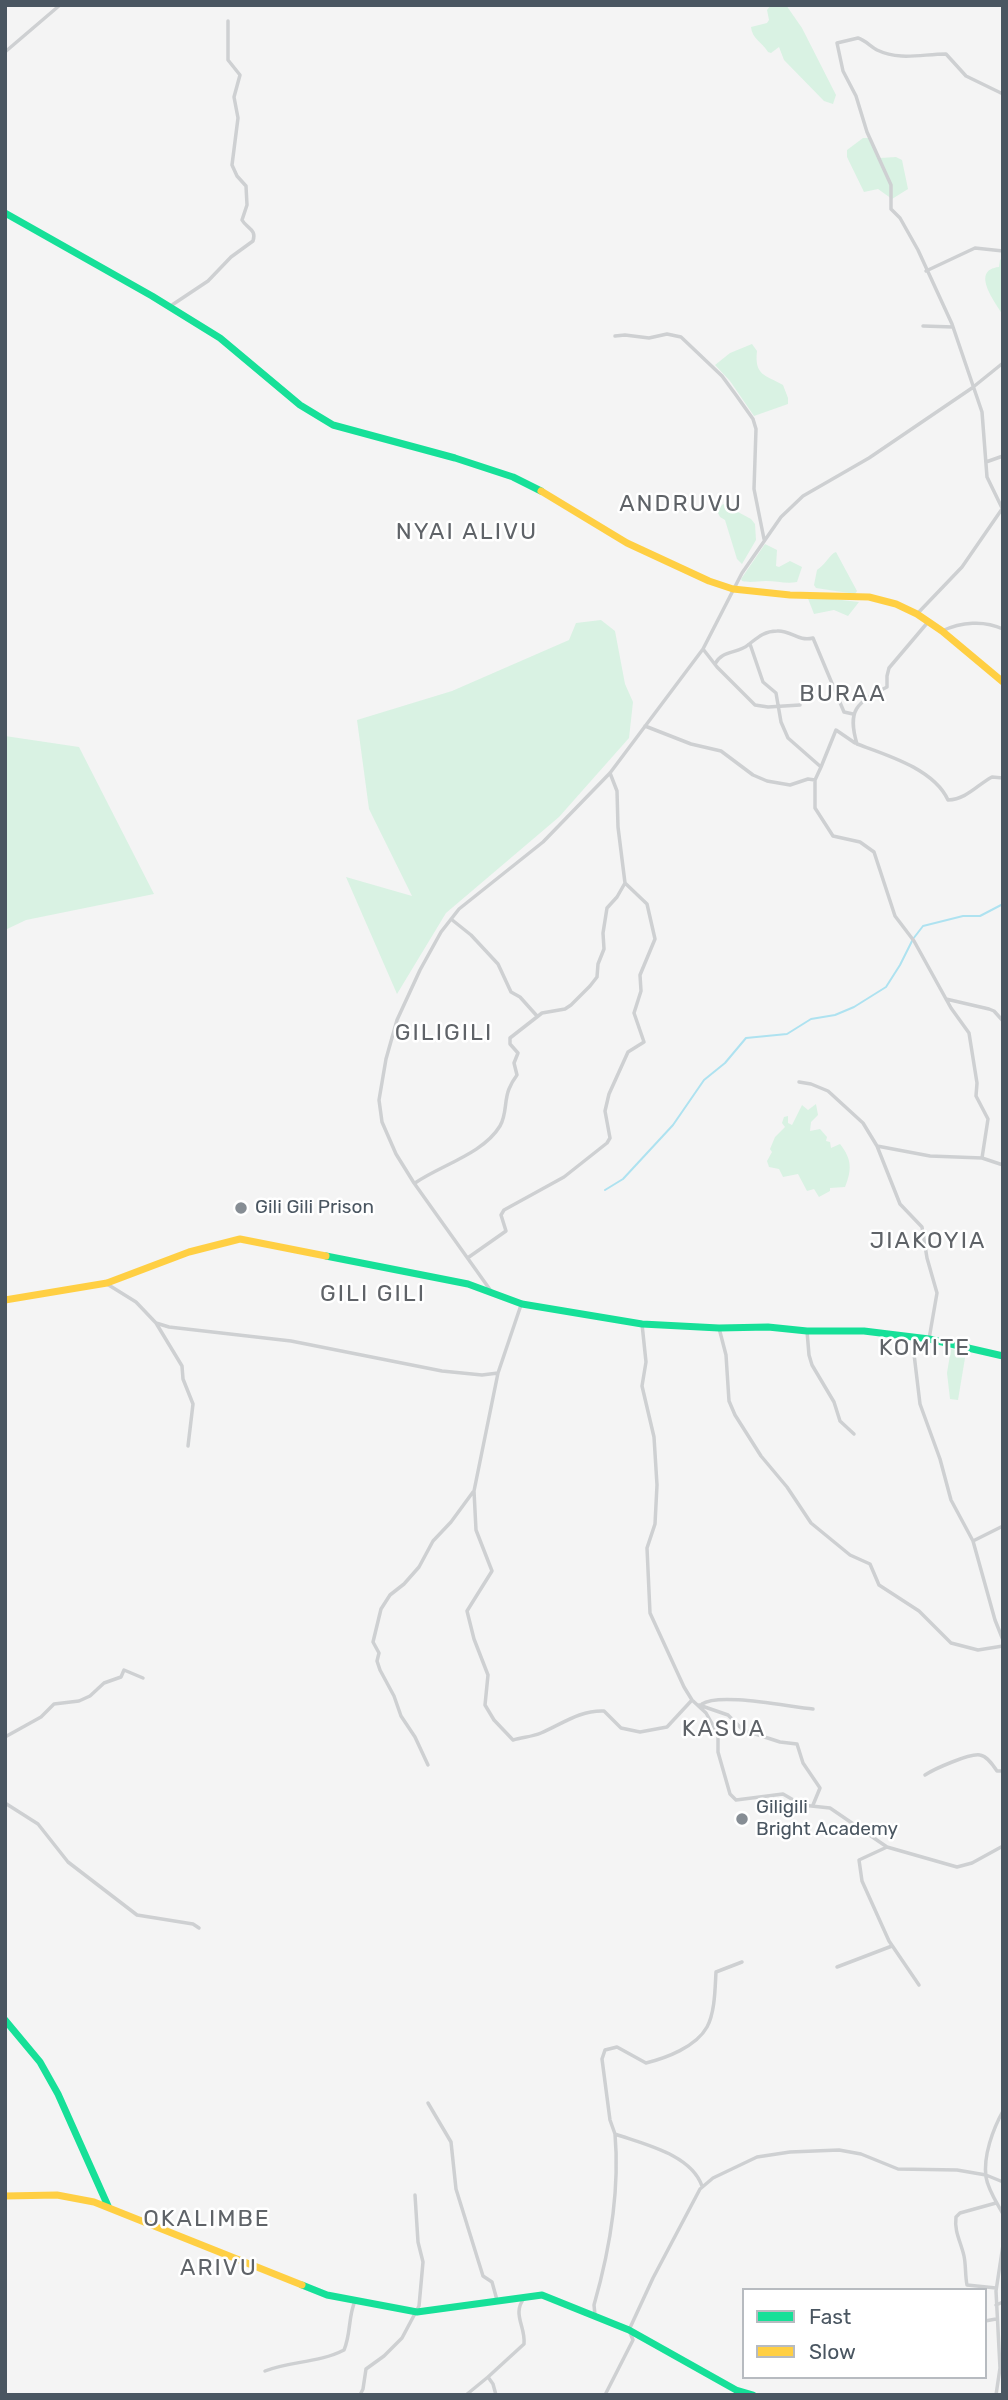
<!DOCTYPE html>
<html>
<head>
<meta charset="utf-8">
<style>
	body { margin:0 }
	#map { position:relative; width:1008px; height:2400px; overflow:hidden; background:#f4f4f4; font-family:Rubik,sans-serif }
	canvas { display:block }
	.frame { position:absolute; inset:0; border:7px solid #4a5661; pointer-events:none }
	.legend { position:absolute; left:742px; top:2288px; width:245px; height:91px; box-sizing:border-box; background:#fff; border:2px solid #b7bbc0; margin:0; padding:9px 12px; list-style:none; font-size:21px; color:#4a5661 }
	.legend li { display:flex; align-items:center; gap:14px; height:35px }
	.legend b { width:35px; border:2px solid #b7bbc0 }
</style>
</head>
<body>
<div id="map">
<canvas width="1008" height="2400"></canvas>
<div class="frame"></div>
<ul class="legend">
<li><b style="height:9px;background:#16e098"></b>Fast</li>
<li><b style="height:9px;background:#ffcf43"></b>Slow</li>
</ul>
</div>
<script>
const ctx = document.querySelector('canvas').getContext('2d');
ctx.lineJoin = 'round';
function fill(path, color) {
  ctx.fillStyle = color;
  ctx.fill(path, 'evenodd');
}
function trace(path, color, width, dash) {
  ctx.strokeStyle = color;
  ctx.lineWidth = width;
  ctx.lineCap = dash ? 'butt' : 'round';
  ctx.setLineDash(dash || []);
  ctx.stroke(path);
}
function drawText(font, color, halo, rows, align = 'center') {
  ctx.font = font + ' Rubik,sans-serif';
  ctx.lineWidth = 5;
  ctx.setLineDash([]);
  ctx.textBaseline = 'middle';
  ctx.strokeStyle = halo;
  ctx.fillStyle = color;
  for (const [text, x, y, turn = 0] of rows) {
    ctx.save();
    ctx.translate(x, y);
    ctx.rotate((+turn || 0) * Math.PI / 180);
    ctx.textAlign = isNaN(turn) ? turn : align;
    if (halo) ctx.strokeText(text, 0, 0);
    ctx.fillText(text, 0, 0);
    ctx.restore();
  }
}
const green = new Path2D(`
	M 771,5 L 786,5 L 802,28 L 836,95 L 833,104 L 824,101 L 784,60 L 779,47 L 771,53 L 768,52 C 762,42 752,39 751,27 L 767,23 L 769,20 L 767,10 Z
	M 863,138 L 869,138 L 880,158 L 896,157 L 902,160 L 908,189 L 892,199 L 878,189 L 864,192 L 847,157 L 847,150 Z
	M 1003,258 L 1003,315 C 995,302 970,270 999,267 L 1000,260 Z
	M 752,344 L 757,351 C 754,376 766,375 783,385 L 788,398 L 788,404 L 754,416 L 730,381 L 715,365 L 730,353 Z
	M 723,504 L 751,519 L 755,524 L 756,540 L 742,564 L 737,559 L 725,520 L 720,517 L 717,511 Z
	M 765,544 L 777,550 L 776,566 L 779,567 L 790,561 L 802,567 L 797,582 C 786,584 777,581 766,581 C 757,581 751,583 742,581 L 741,579 Z
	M 836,552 L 857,591 L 855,594 L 816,588 L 814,585 L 817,570 C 826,564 830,554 836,552 Z
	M 807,596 L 859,602 L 848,616 L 834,610 L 814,614 Z
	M 601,620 L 615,631 L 625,684 L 633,702 L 629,738 L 559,817 L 446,913 L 397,994 L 346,877 L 412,896 L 369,809 L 357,720 L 452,691 L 569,640 L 576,623 Z
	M 5,736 L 79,747 L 154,894 L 26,920 L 5,930 Z
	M 816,1104 L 818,1115 L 811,1122 L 810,1131 L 820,1129 L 827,1137 L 826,1141 L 830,1142 L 831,1148 L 840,1144 C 852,1159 852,1170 845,1187 L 830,1188 L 830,1191 L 819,1197 L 814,1189 L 807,1191 L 798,1174 L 783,1177 L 779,1169 L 769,1167 L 767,1161 L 772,1152 L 770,1149 L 775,1137 L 785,1127 L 782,1123 L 784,1117 L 788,1116 L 788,1123 L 792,1125 L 802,1105 L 808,1110 Z
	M 951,1349 L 966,1352 L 958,1400 L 950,1399 L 947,1373 Z`);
const stream = new Path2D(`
	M 605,1190 L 623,1179 L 673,1125 L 704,1080 L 725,1063 L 746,1038 L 787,1034 L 811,1019 L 835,1015 L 854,1007 L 886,987 L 900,965 L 913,939 L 923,926 L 963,916 L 980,916 L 1003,904`);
const street = new Path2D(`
	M 5,52 L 60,5
	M 1003,94 L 966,76 L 946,54 C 922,54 900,61 877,50 C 870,46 865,40 858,38 L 837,43 L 843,71 L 856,96 L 867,132 L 891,185 L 891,209 L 900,218 L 918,250 L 952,324 L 982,412 L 987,477 L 1003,510
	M 926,271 L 975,248 L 1003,251
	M 169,307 L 208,281 L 231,257 L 253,241 C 257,229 247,229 242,220 L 247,205 L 246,186 L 237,176 L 232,165 L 238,118 L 234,97 L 240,75 L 228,60 L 228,21
	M 923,326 L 953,327
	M 615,336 L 625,335 L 649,338 L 667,334 L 681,337 L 722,376 L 736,395 L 753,419 L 756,429 L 754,489 L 764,539
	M 986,462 L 1003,456
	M 917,614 L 962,567 L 1002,509
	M 928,622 L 889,668 L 887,676 L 887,687 C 856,703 847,710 857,744 C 887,755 934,769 948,800 C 967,799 977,785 992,777 L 1003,778
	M 942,631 C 961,622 984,620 1003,629
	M 750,644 L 763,682 L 776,693 L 781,722 L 788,738 L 821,767 L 815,780
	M 703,649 L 717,667 L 755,705 L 768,707 L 800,705
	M 715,664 C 722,650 737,654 748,645 C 757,638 764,631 777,631 C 791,630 798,642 813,638 L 844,712 L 853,714
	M 645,726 L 691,744 L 721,751 L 753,775 L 767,781 L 790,785 L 808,779 L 815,780 L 815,808 L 833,836 L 860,842 L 874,852 L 895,916 L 914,941 L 951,1008 L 969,1033 L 977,1083 L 976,1096 L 988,1119 L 982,1158
	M 821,767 L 836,730 L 855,743
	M 451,919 L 471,935 L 498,964 L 511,992 L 520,997 L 537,1016
	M 946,999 L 989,1009 L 994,1011 L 1003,1021
	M 799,1082 L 811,1084 L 828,1091 L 863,1123 L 877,1146 L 900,1204 L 922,1227 L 927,1258 L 937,1293 L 929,1339
	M 877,1146 L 930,1156 L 982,1158 L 1003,1165
	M 415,1183 C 441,1165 483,1154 500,1126 C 507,1114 504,1101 509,1089 C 511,1084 514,1079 517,1075 L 514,1063 L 518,1053 L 510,1044 L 510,1038 L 542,1013 L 565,1009 L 571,1005 L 590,986 L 597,977 L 598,964 L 604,949 L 603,933 L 607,908 L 617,897 L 625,883
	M 469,1257 L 506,1231 L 501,1215 L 504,1210 L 564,1177 L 607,1143 L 610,1138 L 605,1111 L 609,1094 L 628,1052 L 644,1042 L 634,1013 L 641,991 L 640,975 L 655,939 L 647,904 L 625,883 L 618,827 L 617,791 L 610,773
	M 107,1284 L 136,1302 L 156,1323 L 169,1327 L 291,1341 L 442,1371 L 482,1375 L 498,1373 L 521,1305
	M 491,1291 L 414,1183 L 396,1154 L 382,1122 L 379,1100 L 386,1059 L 397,1020 L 420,970 L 441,932 L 459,909 L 543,842 L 610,773 L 703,649 L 742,573 L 781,517 L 803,496 L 869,458 L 972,388 L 1003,363
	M 156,1323 L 182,1366 L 183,1379 L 193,1404 L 188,1446
	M 642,1324 L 646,1362 L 642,1386 L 654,1437 L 657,1485 L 655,1524 L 647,1548 L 650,1613 L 684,1687 L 692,1700 L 706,1713 L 718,1734 L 718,1752 L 730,1794 L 736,1800 L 783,1794 L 802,1805 L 830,1808 L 887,1847 L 957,1867 L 972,1863 L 1003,1846
	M 719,1328 L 726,1355 L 729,1401 L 735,1415 L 761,1456 L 787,1487 L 811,1523 L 850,1555 L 870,1564 L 879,1585 L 919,1611 L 951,1643 L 978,1650 L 1003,1646
	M 807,1331 L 809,1355 L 812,1365 L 834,1402 L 840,1421 L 854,1434
	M 917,1338 L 914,1354 L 920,1404 L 940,1459 L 951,1500 L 973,1541 L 995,1620 L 1003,1640
	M 498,1373 L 474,1491 L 476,1530 L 492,1571 L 467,1611 L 474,1639 L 488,1675 L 485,1705 L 494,1720 L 513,1740 C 522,1737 532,1737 541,1733 C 562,1724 580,1710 604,1711 L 621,1728 L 640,1732 L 667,1727 L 692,1700
	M 973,1541 L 1003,1526
	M 702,1704 C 719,1692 789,1707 813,1709
	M 699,1705 L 728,1715 L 743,1730 L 780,1742 L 797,1744 L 803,1763 L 820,1788 L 813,1805
	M 5,1737 L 41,1717 L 54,1704 L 79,1701 L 90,1696 L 104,1683 L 121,1677 L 124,1670 L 143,1678
	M 428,1765 L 415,1737 L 401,1716 L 394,1696 L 380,1670 L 377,1661 L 379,1653 L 373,1642 L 381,1609 L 390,1595 L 404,1584 L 419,1567 L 433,1541 L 451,1522 L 473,1492
	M 925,1775 C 934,1769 970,1753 980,1755 C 987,1756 993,1765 997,1771 L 1003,1771
	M 5,1803 L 38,1824 L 68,1862 L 137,1915 L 193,1924 L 199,1928
	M 887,1847 L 859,1860 L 862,1881 L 889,1941 L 919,1985
	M 837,1967 L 892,1946
	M 428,2103 L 451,2142 L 456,2189 L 483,2276 L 492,2282 L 497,2300
	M 1003,2111 C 993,2129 983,2156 986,2177 C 988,2190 997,2203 1003,2214
	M 702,2186 C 691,2154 643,2144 615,2134 L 610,2120 L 602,2059 L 605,2050 L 617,2047 L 646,2063 C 666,2058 696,2047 707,2027 C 715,2012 715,1989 716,1972 L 742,1962
	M 996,2203 L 960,2213 L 956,2217 C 954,2232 961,2242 964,2256 C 966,2265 965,2275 967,2285 L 996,2288
	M 996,2305 L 1003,2302
	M 595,2315 L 594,2305 C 610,2249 620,2192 615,2134
	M 985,2321 L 996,2319
	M 265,2371 C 290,2361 319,2363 344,2350 C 351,2334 348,2317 355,2301
	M 360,2395 L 363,2389 L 366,2369 L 384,2356 L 402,2338 L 419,2306 L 423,2262 L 418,2242 L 415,2195
	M 466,2395 L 488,2377
	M 496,2395 L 493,2384 L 488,2377 L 524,2344 C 526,2326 511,2314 525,2297
	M 605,2395 L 633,2340 L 629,2330 L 653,2278 L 700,2189 L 713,2178 L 757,2157 L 790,2152 L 839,2150 L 861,2154 L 898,2169 L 957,2170 L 986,2175 L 1003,2182
	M 996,2395 L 1000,2368 L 996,2291 L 1003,2245`);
const fast = new Path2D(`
	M 5,213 L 152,296 L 220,338 L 300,405 L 333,425 L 455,458 L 513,477 L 541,491
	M 326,1256 L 468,1284 L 522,1304 L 642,1324 L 719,1328 L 768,1327 L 807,1331 L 864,1331 L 929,1339 L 1003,1356
	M 5,2020 L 40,2062 L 58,2094 L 108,2206
	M 302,2285 L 327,2295 L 417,2312 L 542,2295 L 629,2330 L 736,2390 L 753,2395`);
const slow = new Path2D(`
	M 541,491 L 627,543 L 709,581 L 733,589 L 790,595 L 869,597 L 896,604 L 917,614 L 942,631 L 1003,682
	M 5,1300 L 107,1283 L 189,1252 L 240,1239 L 326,1256
	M 5,2196 L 57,2195 L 94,2202 L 302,2285`);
const markers = [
	[241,1208,7,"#868d94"],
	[742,1819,7,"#868d94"]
];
const poiNames = [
	["Gili Gili Prison",255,1208],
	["Giligili",756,1808],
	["Bright Academy",756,1830]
];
const quarterNames = [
	["ANDRUVU",681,504],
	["NYAI ALIVU",467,532],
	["BURAA",843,694],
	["GILIGILI",444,1033],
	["JIAKOYIA",928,1241],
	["GILI GILI",373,1294],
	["KOMITE",925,1348],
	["KASUA",724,1729],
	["OKALIMBE",207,2219],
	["ARIVU",219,2268]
];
fill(green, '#d9f2e3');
trace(stream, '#aee2f0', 2);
trace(street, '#ced0d2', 3.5);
trace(fast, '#16e098', 7);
trace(slow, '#ffcf43', 7);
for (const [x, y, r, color] of markers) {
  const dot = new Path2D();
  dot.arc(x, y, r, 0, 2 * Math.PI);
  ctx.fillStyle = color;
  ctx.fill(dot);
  trace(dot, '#fff', 2.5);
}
drawText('19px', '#4a5661', '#fff', poiNames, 'left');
ctx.letterSpacing = '2px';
drawText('23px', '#5f6368', '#fff', quarterNames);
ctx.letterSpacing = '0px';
</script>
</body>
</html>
